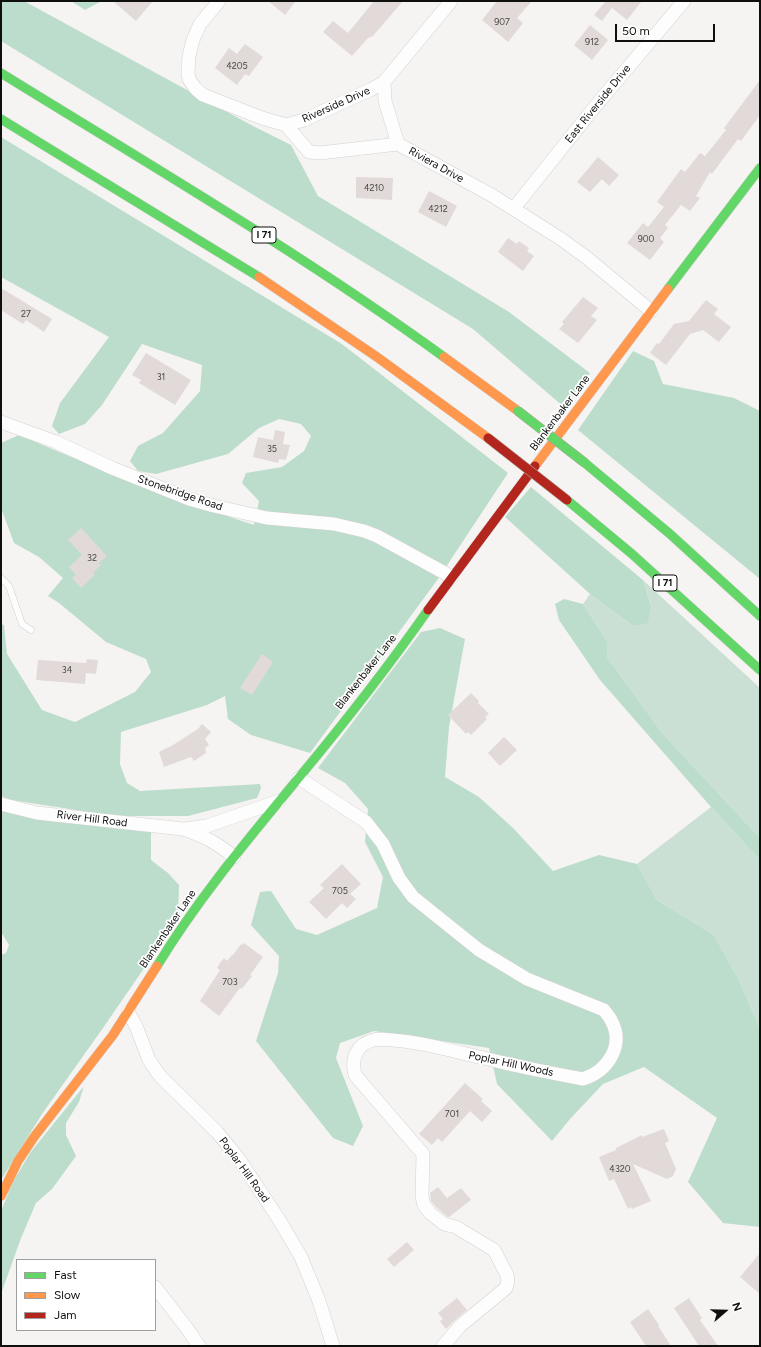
<!DOCTYPE html>
<html>
<head>
<meta charset="utf-8">
<style>
	body { margin:0 }
	#map { position:relative; width:761px; height:1347px; overflow:hidden; background:#f5f4f2; font-family:Figtree,sans-serif }
	canvas { display:block }
	.frame { position:absolute; inset:0; border:2px solid #0f0f0e; pointer-events:none }
	.legend { position:absolute; left:16px; top:1259px; width:140px; height:72px; box-sizing:border-box; background:#fff; border:1px solid #9f9f9f; margin:0; padding:5px 7px; list-style:none; font-size:12px; color:#0f0f0e }
	.legend li { display:flex; align-items:center; gap:8px; height:20px }
	.legend b { width:20px; border:1px solid #9f9f9f }
	.north { position:absolute; left:705px; top:1291px; width:40px; height:40px; -webkit-text-stroke:3px #fff; paint-order:stroke; rotate:70deg; font-size:11px; font-weight:700; line-height:16px; text-align:center; color:#0f0f0e }
	.north::after { content:''; display:block; margin:auto; width:14px; height:18px; background:#0f0f0e; clip-path:polygon(50% 0,100% 100%,50% 72%,0 100%) }
	.scale { position:absolute; left:615px; top:24px; width:100px; height:18px; box-sizing:border-box; border:2px solid #0f0f0e; border-top:0; padding-left:5px; font-size:12px; line-height:14px; white-space:nowrap; color:#0f0f0e; -webkit-text-stroke:3px #fff; paint-order:stroke }
</style>
</head>
<body>
<div id="map">
<canvas width="761" height="1347"></canvas>
<div class="frame"></div>
<ul class="legend">
<li><b style="height:5px;background:#63d668"></b>Fast</li>
<li><b style="height:5px;background:#ff974d"></b>Slow</li>
<li><b style="height:5px;background:#b3261e"></b>Jam</li>
</ul>
<div class="north">N</div>
<div class="scale">50 m</div>
</div>
<script>
const ctx = document.querySelector('canvas').getContext('2d');
ctx.lineJoin = 'round';
function fill(path, color) {
  ctx.fillStyle = color;
  ctx.fill(path, 'evenodd');
}
function trace(path, color, width, dash) {
  ctx.strokeStyle = color;
  ctx.lineWidth = width;
  ctx.lineCap = dash ? 'butt' : 'round';
  ctx.setLineDash(dash || []);
  ctx.stroke(path);
}
function drawText(font, color, halo, rows, align = 'center') {
  ctx.font = font + ' Figtree,sans-serif';
  ctx.lineWidth = 3.5;
  ctx.setLineDash([]);
  ctx.textBaseline = 'middle';
  ctx.strokeStyle = halo;
  ctx.fillStyle = color;
  for (const [text, x, y, turn = 0] of rows) {
    ctx.save();
    ctx.translate(x, y);
    ctx.rotate((+turn || 0) * Math.PI / 180);
    ctx.textAlign = isNaN(turn) ? turn : align;
    if (halo) ctx.strokeText(text, 0, 0);
    ctx.fillText(text, 0, 0);
    ctx.restore();
  }
}
const green = new Path2D(`
	M 643,580 L 760,688 L 760,838 L 663,734 L 607,657 L 607,641 L 583,604 L 590,594 L 633,626 L 651,605 Z
	M 711,807 L 760,860 L 760,1029 L 739,980 L 714,935 L 657,900 L 637,864 Z`);
const forest = new Path2D(`
	M 1,1 L 24,1 L 253,126 L 291,145 L 318,196 L 509,312 L 590,373 L 564,407 L 473,329 L 1,41 Z
	M 71,1 L 102,1 L 85,10 Z
	M 1,137 L 342,344 L 508,473 L 438,579 L 310,753 L 251,735 L 228,719 L 225,696 L 207,705 L 121,732 L 120,764 L 127,783 L 140,791 L 260,784 L 261,788 L 257,798 L 188,816 L 115,816 L 11,800 L 1,796 L 1,624 L 4,625 L 7,654 L 42,710 L 75,722 L 135,692 L 151,672 L 146,659 L 106,642 L 59,603 L 48,596 L 63,578 L 39,557 L 14,543 L 1,508 L 1,443 L 19,435 L 152,491 L 254,525 L 259,501 L 242,483 L 246,473 L 282,467 L 304,451 L 311,436 L 301,424 L 279,419 L 259,428 L 228,454 L 156,474 L 138,471 L 130,461 L 138,446 L 163,433 L 200,391 L 202,365 L 142,344 L 102,405 L 85,424 L 59,434 L 52,426 L 60,403 L 109,337 L 1,277 Z
	M 633,351 L 654,361 L 663,384 L 734,398 L 760,411 L 760,579 L 578,430 Z
	M 531,487 L 643,580 L 651,606 L 648,623 L 633,626 L 590,594 L 505,517 Z
	M 564,599 L 583,604 L 607,641 L 607,657 L 663,734 L 760,838 L 760,860 L 711,807 L 600,680 L 559,620 L 555,604 Z
	M 440,628 L 465,639 L 449,727 L 445,777 L 479,797 L 513,828 L 553,871 L 599,855 L 637,864 L 657,900 L 714,935 L 739,980 L 760,1029 L 760,1227 L 723,1223 L 688,1182 L 717,1118 L 644,1067 L 603,1084 L 570,1119 L 552,1141 L 497,1084 L 489,1048 L 374,1031 L 340,1043 L 336,1058 L 363,1126 L 353,1146 L 333,1138 L 256,1041 L 278,973 L 279,956 L 251,925 L 260,892 L 271,891 L 296,929 L 317,935 L 377,908 L 383,877 L 365,842 L 368,809 L 345,783 L 318,768 L 421,632 Z
	M 1,807 L 151,830 L 151,860 L 168,873 L 179,885 L 178,919 L 103,1028 L 42,1114 L 1,1180 L 1,955 L 6,953 L 9,945 L 3,935 L 1,934 Z
	M 84,1086 L 79,1102 L 66,1123 L 66,1135 L 76,1156 L 52,1189 L 36,1203 L 21,1238 L 1,1294 L 1,1211 L 13,1182 L 30,1153 Z`);
const building = new Path2D(`
	M 113,1 L 153,1 L 136,21 Z
	M 268,1 L 296,1 L 285,15 Z
	M 374,1 L 403,1 L 373,36 L 368,38 L 352,56 L 323,32 L 333,21 L 348,33 Z
	M 497,1 L 532,1 L 517,18 L 523,23 L 508,42 L 482,20 Z
	M 603,1 L 642,1 L 627,20 L 612,8 L 602,21 L 594,15 L 605,2 Z
	M 590,25 L 608,40 L 592,60 L 574,45 Z
	M 245,44 L 263,57 L 249,76 L 245,74 L 237,85 L 215,68 L 229,48 L 237,54 Z
	M 760,80 L 760,115 L 741,141 L 738,139 L 712,174 L 710,172 L 696,196 L 700,198 L 690,211 L 681,205 L 665,225 L 668,228 L 660,238 L 664,242 L 650,260 L 627,243 L 643,223 L 648,227 L 664,207 L 657,202 L 681,169 L 685,172 L 700,153 L 705,156 L 726,130 L 724,128 Z
	M 598,157 L 619,175 L 609,186 L 602,179 L 590,192 L 577,182 Z
	M 356,177 L 393,178 L 392,200 L 356,198 Z
	M 429,191 L 457,206 L 446,227 L 418,212 Z
	M 508,238 L 517,244 L 519,241 L 529,248 L 527,251 L 534,256 L 523,271 L 498,252 Z
	M 1,288 L 52,319 L 44,332 L 26,320 L 23,324 L 1,310 Z
	M 583,297 L 598,308 L 591,316 L 597,320 L 578,343 L 559,329 L 564,324 L 562,322 Z
	M 706,300 L 718,309 L 714,314 L 731,327 L 719,342 L 703,330 L 690,334 L 666,365 L 650,353 L 657,343 L 659,344 L 674,324 L 689,321 Z
	M 146,353 L 191,380 L 175,405 L 139,383 L 141,380 L 132,375 Z
	M 275,430 L 285,432 L 283,444 L 290,445 L 286,460 L 279,459 L 278,463 L 253,457 L 258,437 L 273,440 Z
	M 81,528 L 107,556 L 99,563 L 101,565 L 93,573 L 95,575 L 81,588 L 72,578 L 76,575 L 69,567 L 82,555 L 68,540 Z
	M 262,654 L 273,662 L 252,695 L 240,688 Z
	M 87,659 L 98,660 L 96,674 L 86,673 L 85,684 L 36,680 L 38,660 L 86,663 Z
	M 471,693 L 479,701 L 478,703 L 489,714 L 485,717 L 487,719 L 471,735 L 468,732 L 466,734 L 448,715 Z
	M 202,724 L 211,732 L 205,739 L 209,745 L 205,748 L 206,753 L 194,761 L 191,757 L 164,767 L 159,752 L 173,745 L 193,732 L 198,729 Z
	M 504,737 L 517,750 L 500,766 L 488,753 Z
	M 342,864 L 361,884 L 350,894 L 356,899 L 347,908 L 342,903 L 326,919 L 309,902 L 324,888 L 320,885 Z
	M 244,943 L 263,957 L 253,971 L 250,975 L 252,976 L 242,989 L 240,988 L 219,1016 L 200,1001 L 220,970 L 217,968 L 220,963 L 224,958 L 227,961 L 232,955 L 233,955 L 241,944 L 242,945 Z
	M 465,1083 L 483,1099 L 481,1101 L 492,1111 L 482,1122 L 470,1111 L 442,1142 L 438,1138 L 432,1145 L 419,1134 Z
	M 664,1129 L 669,1141 L 665,1143 L 676,1169 L 673,1176 L 667,1179 L 633,1164 L 651,1201 L 632,1209 L 631,1207 L 628,1209 L 614,1179 L 609,1181 L 599,1157 L 616,1150 L 616,1148 L 642,1135 L 642,1137 Z
	M 438,1187 L 447,1198 L 461,1188 L 471,1200 L 449,1217 L 448,1217 L 436,1207 L 431,1201 L 430,1193 Z
	M 407,1242 L 414,1250 L 394,1267 L 387,1259 Z
	M 760,1253 L 760,1294 L 740,1277 Z
	M 457,1298 L 467,1310 L 455,1320 L 446,1329 L 440,1321 L 443,1319 L 438,1313 Z
	M 689,1298 L 702,1318 L 700,1320 L 718,1346 L 699,1346 L 674,1308 Z
	M 648,1309 L 659,1325 L 658,1326 L 671,1346 L 646,1346 L 630,1322 Z`);
const lane = new Path2D(`
	M 1,578 L 9,586 L 22,624 L 31,630`);
const street = new Path2D(`
	M 219,1 L 200,24 L 193,40 L 189,56 L 188,73 L 189,79 L 195,88 L 203,95 L 262,118 L 286,125 L 309,152 L 320,153 L 398,144 L 493,196 L 561,239 L 587,258 L 651,311
	M 384,82 L 385,101 L 398,144
	M 286,125 L 304,120 L 372,89 L 384,82 L 451,1
	M 514,208 L 593,109 L 684,1
	M 1,422 L 56,442 L 112,468 L 189,499 L 214,506 L 267,518 L 334,524 L 364,531 L 377,536 L 452,577
	M 299,778 L 366,822 L 383,844 L 399,878 L 413,897 L 479,950 L 527,979 L 604,1010 C 606,1013 609,1016 611,1020 C 625,1045 608,1071 583,1079 C 551,1073 519,1067 488,1059 C 456,1052 424,1042 392,1040 C 386,1040 379,1038 374,1040 C 356,1044 351,1059 355,1075 L 423,1154 L 422,1197 L 424,1205 L 430,1213 L 444,1224 L 456,1227 L 494,1250 L 507,1275 L 508,1281 L 506,1288 L 460,1326 L 443,1346
	M 1,804 L 37,813 L 183,829 C 205,837 216,842 234,857
	M 185,829 L 207,826 L 279,801
	M 128,1012 L 136,1026 L 149,1060 L 160,1076 L 217,1132 L 239,1159 L 278,1218 L 301,1257 L 319,1301 L 333,1346
	M 155,1287 L 186,1327 L 199,1346`);
const fast = new Path2D(`
	M 1,73 C 150,165 302,254 444,357
	M 1,119 L 259,277
	M 668,289 L 760,168
	M 585,463 L 670,534 L 760,616
	M 567,500 L 632,554 L 760,670
	M 157,966 C 199,897 250,837 301,775 C 345,722 388,667 428,610`);
const slow = new Path2D(`
	M 259,277 L 377,357 L 488,438
	M 444,357 L 518,411
	M 535,466 L 668,289
	M 1,1196 L 18,1161 L 34,1137 L 113,1035 L 157,966`);
const jam = new Path2D(`
	M 428,610 L 535,466`);
const fastBridge = new Path2D(`
	M 518,411 L 585,463`);
const jamBridge = new Path2D(`
	M 488,438 L 567,500`);
const numberNames = [
	["907",502,22],
	["912",592,42],
	["4205",237,66],
	["4210",374,188],
	["4212",438,209],
	["900",646,239],
	["27",26,314],
	["31",161,377],
	["35",272,449],
	["32",92,558],
	["34",67,670],
	["705",340,891],
	["703",230,982],
	["701",452,1114],
	["4320",620,1169]
];
const shields = [
	[264,235,24],
	[665,583,24]
];
const shieldNames = [
	["I 71",264,235],
	["I 71",665,583]
];
const streetNames = [
	["East Riverside Drive",598,104,-51],
	["Riverside Drive",336,105,-24],
	["Riviera Drive",436,165,29],
	["Blankenbaker Lane",560,413,-53],
	["Stonebridge Road",180,493,19],
	["Blankenbaker Lane",366,672,-52],
	["River Hill Road",92,819,7],
	["Blankenbaker Lane",168,929,-56],
	["Poplar Hill Woods",511,1064,12],
	["Poplar Hill Road",244,1170,54]
];
fill(green, '#cbe0d4');
fill(forest, '#bcddcc');
fill(building, '#e2dad8');
trace(lane, '#d2d1d0', 7);
trace(street, '#d2d1d0', 14);
trace(fast, '#d2d1d0', 10);
trace(slow, '#d2d1d0', 10);
trace(jam, '#d2d1d0', 10);
trace(lane, '#fefdfd', 6);
trace(street, '#fefdfd', 13);
trace(fast, '#63d668', 9);
trace(slow, '#ff974d', 9);
trace(jam, '#b3261e', 9);
trace(fastBridge, '#b0a299', 10, []);
trace(jamBridge, '#b0a299', 10, []);
trace(fastBridge, '#63d668', 9);
trace(jamBridge, '#b3261e', 9);
drawText('9px', '#474544', null, numberNames);
for (const [x, y, w] of shields) {
  const box = new Path2D();
  box.roundRect(x - w / 2, y - 8, w, 16, 3);
  ctx.fillStyle = '#fff';
  ctx.fill(box);
  trace(box, '#0f0f0e', 1);
}
drawText('bold 10px', '#0f0f0e', null, shieldNames);
drawText('11px', '#0f0f0e', '#fff', streetNames);
</script>
</body>
</html>
